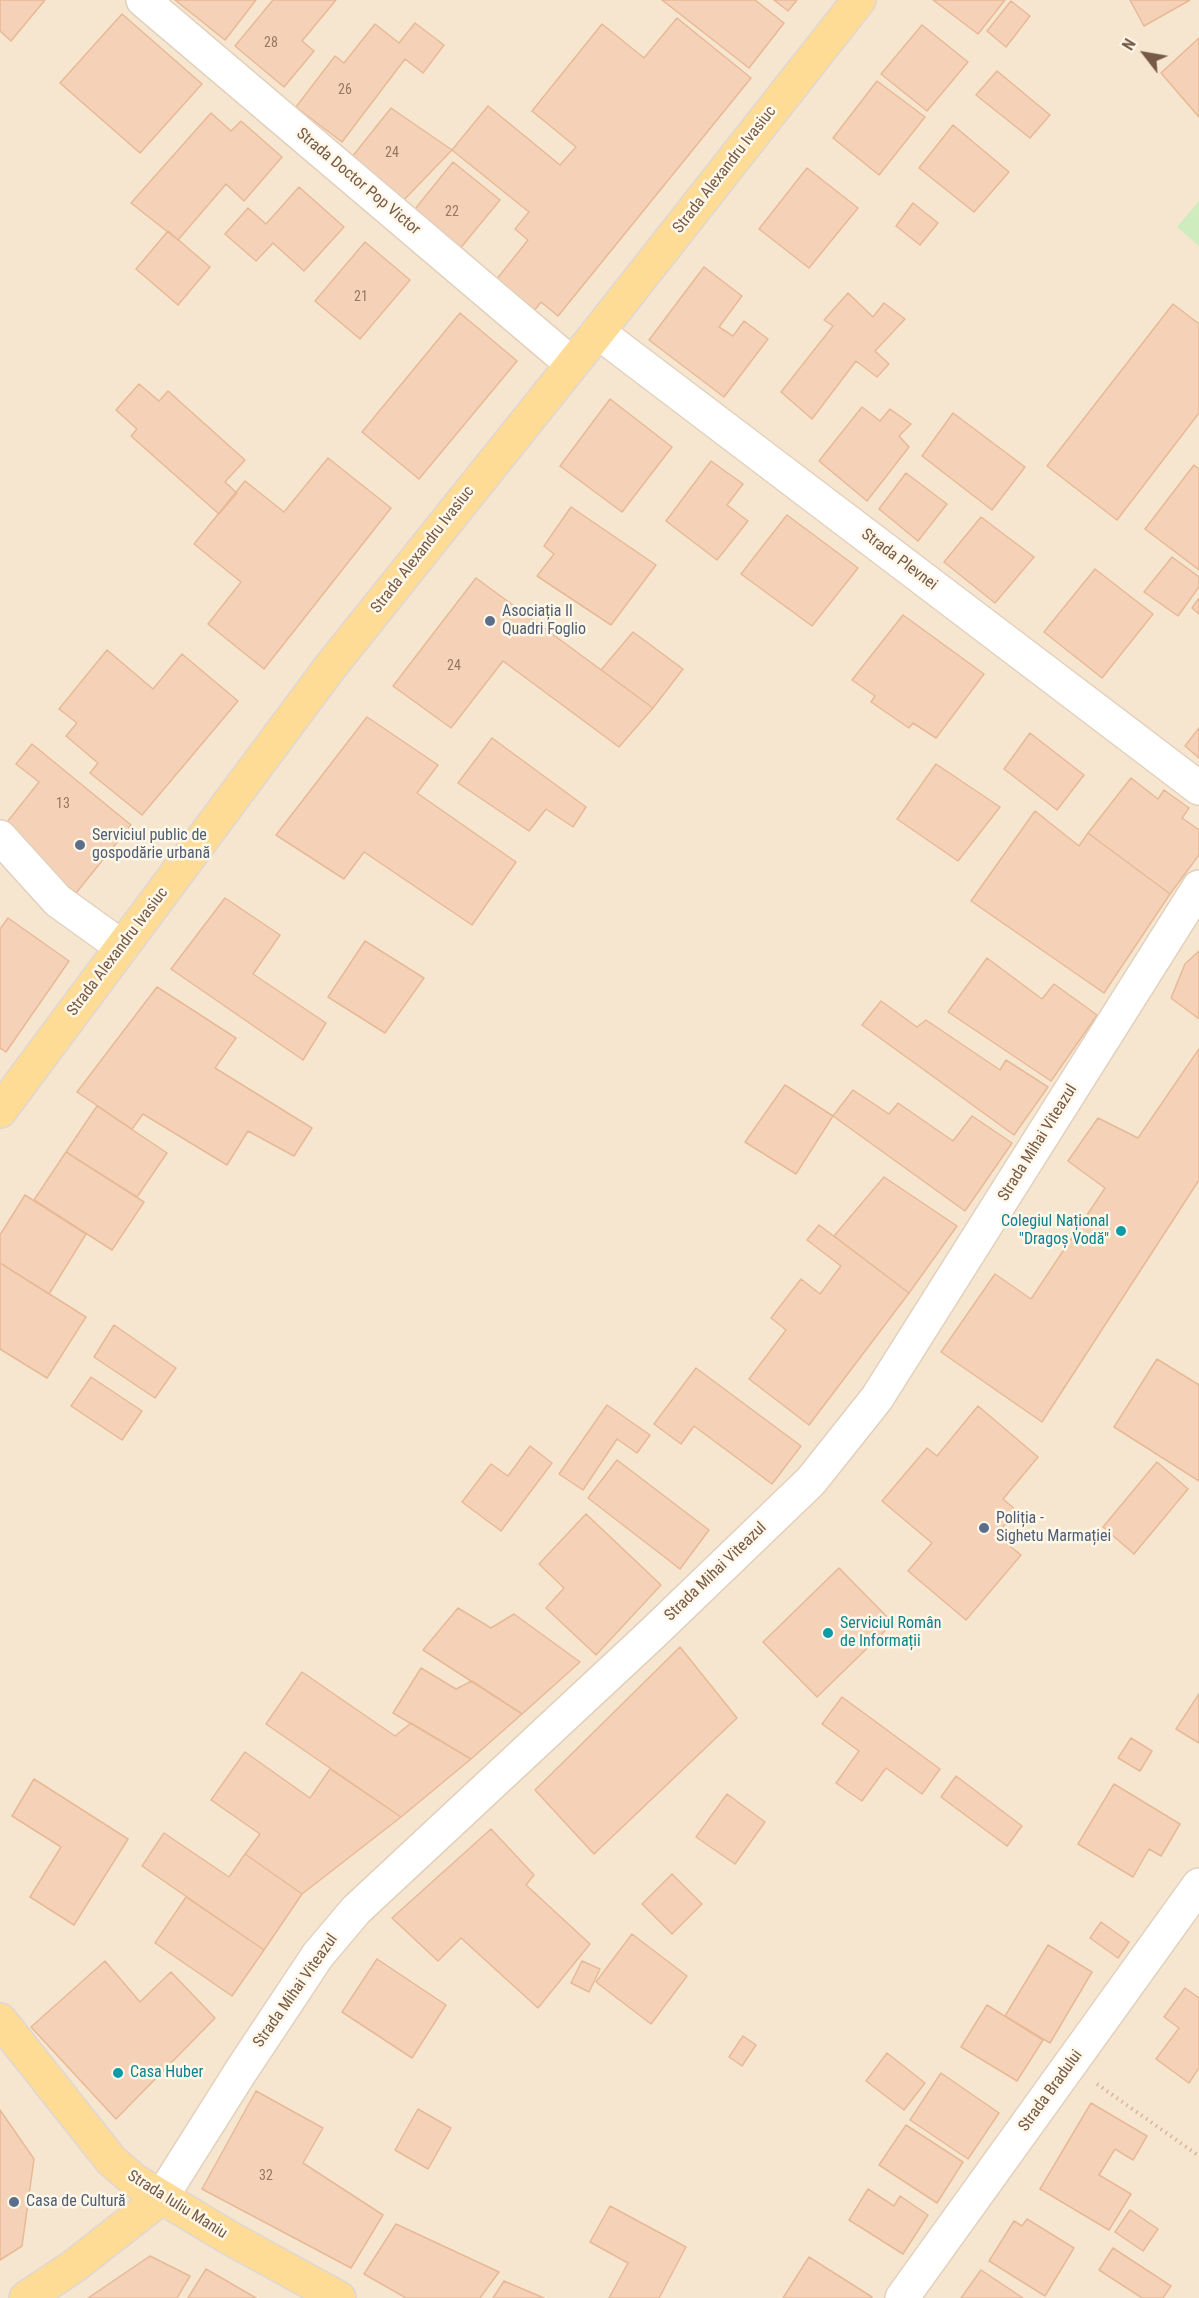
<!DOCTYPE html>
<html>
<head>
<meta charset="utf-8">
<style>
	body { margin:0 }
	#map { position:relative; width:1199px; height:2298px; overflow:hidden; background:#fef4e1; font-family:"Roboto Condensed",sans-serif }
	canvas { display:block }
	.north { position:absolute; left:1115px; top:24px; width:60px; height:60px; -webkit-text-stroke:4px #fff7e8; paint-order:stroke; rotate:301deg; font-size:16px; font-weight:700; line-height:24px; text-align:center; color:#765946 }
	.north::after { content:''; display:block; margin:auto; width:21px; height:27px; background:#765946; clip-path:polygon(50% 0,100% 100%,50% 72%,0 100%) }
</style>
</head>
<body>
<div id="map">
<canvas width="1199" height="2298"></canvas>
<div class="north">N</div>
</div>
<script>
const ctx = document.querySelector('canvas').getContext('2d');
ctx.lineJoin = 'round';
function fill(path, color) {
  ctx.fillStyle = color;
  ctx.fill(path, 'evenodd');
}
function trace(path, color, width, dash) {
  ctx.strokeStyle = color;
  ctx.lineWidth = width;
  ctx.lineCap = dash ? 'butt' : 'round';
  ctx.setLineDash(dash || []);
  ctx.stroke(path);
}
function drawText(font, color, halo, rows, align = 'center') {
  ctx.font = font + ' "Roboto Condensed",sans-serif';
  ctx.lineWidth = 5;
  ctx.setLineDash([]);
  ctx.textBaseline = 'middle';
  ctx.strokeStyle = halo;
  ctx.fillStyle = color;
  for (const [text, x, y, turn = 0] of rows) {
    ctx.save();
    ctx.translate(x, y);
    ctx.rotate((+turn || 0) * Math.PI / 180);
    ctx.textAlign = isNaN(turn) ? turn : align;
    if (halo) ctx.strokeText(text, 0, 0);
    ctx.fillText(text, 0, 0);
    ctx.restore();
  }
}
const residential = new Path2D(`
	M 0,0 L 1199,0 L 1199,2298 L 0,2298 Z`);
const green = new Path2D(`
	M 1199,201 L 1199,246 L 1177,227 Z`);
const building = new Path2D(`
	M 0,0 L 45,0 L 11,41 L 0,31 Z
	M 175,0 L 256,0 L 225,40 Z
	M 273,0 L 336,0 L 302,41 L 314,51 L 284,87 L 235,46 Z
	M 662,0 L 755,0 L 784,23 L 749,68 Z
	M 774,0 L 797,0 L 788,11 Z
	M 933,0 L 1005,0 L 978,34 Z
	M 1130,0 L 1190,0 L 1144,26 Z
	M 1011,1 L 1030,16 L 1006,47 L 987,31 Z
	M 122,14 L 202,84 L 140,153 L 60,83 Z
	M 677,18 L 751,78 L 558,316 L 541,302 L 530,316 L 492,285 L 528,240 L 515,229 L 529,212 L 452,150 L 488,106 L 560,165 L 576,147 L 532,111 L 602,24 L 644,58 Z
	M 415,23 L 444,45 L 423,73 L 405,59 L 342,142 L 296,107 L 335,56 L 344,63 L 375,24 L 399,43 Z
	M 922,25 L 968,62 L 927,111 L 881,74 Z
	M 1199,38 L 1199,117 L 1161,73 Z
	M 997,71 L 1050,115 L 1030,138 L 976,95 Z
	M 877,81 L 925,117 L 879,175 L 833,138 Z
	M 391,108 L 452,150 L 400,204 L 348,162 Z
	M 211,113 L 231,131 L 241,121 L 282,157 L 244,201 L 226,184 L 178,240 L 131,203 Z
	M 953,125 L 1009,172 L 974,212 L 919,168 Z
	M 453,162 L 500,200 L 458,251 L 411,214 Z
	M 807,168 L 858,208 L 809,268 L 759,229 Z
	M 299,187 L 344,227 L 304,271 L 273,243 L 256,261 L 225,234 L 248,208 L 266,224 Z
	M 913,203 L 938,223 L 920,245 L 896,226 Z
	M 168,231 L 210,267 L 178,305 L 136,269 Z
	M 365,242 L 410,280 L 360,339 L 315,301 Z
	M 704,267 L 742,296 L 719,327 L 733,336 L 744,321 L 768,339 L 724,397 L 649,340 Z
	M 848,293 L 873,317 L 884,303 L 905,319 L 875,351 L 889,364 L 877,377 L 856,361 L 812,419 L 781,392 L 833,326 L 824,320 Z
	M 1173,304 L 1199,324 L 1199,413 L 1117,520 L 1047,466 Z
	M 460,313 L 517,361 L 419,479 L 362,432 Z
	M 139,384 L 159,401 L 168,391 L 245,460 L 225,482 L 237,493 L 219,514 L 131,436 L 137,429 L 116,410 Z
	M 610,399 L 672,447 L 622,512 L 560,466 Z
	M 862,407 L 880,421 L 890,409 L 911,424 L 899,436 L 909,447 L 867,501 L 819,461 Z
	M 953,413 L 1025,467 L 992,510 L 922,456 Z
	M 328,458 L 391,508 L 264,669 L 208,624 L 241,582 L 194,544 L 245,481 L 284,512 Z
	M 711,461 L 743,484 L 727,505 L 748,521 L 717,560 L 666,521 Z
	M 1194,465 L 1199,469 L 1199,570 L 1145,529 Z
	M 906,473 L 947,504 L 918,541 L 879,509 Z
	M 571,507 L 656,565 L 611,625 L 537,576 L 554,554 L 544,546 Z
	M 787,515 L 858,568 L 812,626 L 741,574 Z
	M 981,517 L 1034,557 L 995,603 L 944,562 Z
	M 1172,557 L 1199,577 L 1199,587 L 1178,616 L 1144,592 Z
	M 1095,569 L 1153,614 L 1102,678 L 1044,632 Z
	M 476,578 L 653,708 L 619,747 L 503,661 L 451,728 L 393,686 Z
	M 1199,598 L 1199,614 L 1192,608 Z
	M 903,615 L 984,674 L 936,738 L 913,723 L 909,728 L 871,702 L 875,696 L 852,680 Z
	M 633,632 L 683,669 L 653,708 L 601,670 Z
	M 107,650 L 153,689 L 182,654 L 238,701 L 142,815 L 90,773 L 98,763 L 66,736 L 77,723 L 59,709 Z
	M 367,717 L 438,765 L 417,793 L 516,862 L 472,925 L 364,852 L 344,879 L 276,835 Z
	M 1199,728 L 1199,758 L 1185,746 Z
	M 1030,733 L 1084,775 L 1057,810 L 1004,769 Z
	M 492,738 L 586,807 L 573,827 L 546,809 L 529,831 L 458,783 Z
	M 32,744 L 131,825 L 76,893 L 0,831 L 39,782 L 16,764 Z
	M 936,764 L 1000,807 L 958,861 L 897,819 Z
	M 1131,778 L 1158,799 L 1164,790 L 1189,808 L 1182,818 L 1199,830 L 1199,855 L 1170,894 L 1088,833 Z
	M 1035,811 L 1079,846 L 1088,833 L 1170,894 L 1104,993 L 971,901 Z
	M 225,898 L 280,935 L 253,974 L 326,1023 L 303,1060 L 171,969 Z
	M 8,918 L 69,961 L 6,1052 L 0,1048 L 0,929 Z
	M 365,941 L 424,978 L 385,1033 L 328,997 Z
	M 1199,951 L 1199,1019 L 1171,998 L 1185,964 Z
	M 987,958 L 1042,999 L 1054,984 L 1097,1015 L 1051,1081 L 948,1012 Z
	M 157,987 L 236,1038 L 215,1068 L 312,1128 L 294,1156 L 248,1131 L 227,1165 L 143,1114 L 132,1129 L 77,1092 Z
	M 881,1001 L 917,1027 L 926,1020 L 1000,1070 L 1006,1060 L 1048,1087 L 1014,1135 L 862,1025 Z
	M 1199,1049 L 1199,1180 L 1042,1422 L 941,1352 L 995,1274 L 1031,1299 L 1105,1188 L 1068,1161 L 1098,1118 L 1138,1138 Z
	M 785,1085 L 833,1116 L 796,1174 L 745,1142 Z
	M 853,1090 L 889,1114 L 898,1103 L 953,1141 L 972,1116 L 1012,1143 L 965,1211 L 833,1116 Z
	M 97,1106 L 167,1153 L 137,1197 L 66,1152 Z
	M 66,1152 L 144,1202 L 112,1250 L 34,1200 Z
	M 884,1177 L 957,1226 L 909,1293 L 834,1236 Z
	M 25,1195 L 86,1234 L 49,1294 L 0,1263 L 0,1235 Z
	M 819,1225 L 909,1293 L 809,1425 L 749,1379 L 786,1330 L 771,1318 L 801,1279 L 820,1294 L 841,1266 L 807,1240 Z
	M 0,1263 L 86,1317 L 47,1378 L 0,1349 Z
	M 114,1325 L 176,1368 L 155,1398 L 94,1357 Z
	M 1157,1359 L 1199,1385 L 1199,1481 L 1114,1427 Z
	M 696,1368 L 801,1446 L 772,1484 L 694,1426 L 681,1444 L 654,1424 Z
	M 91,1377 L 142,1411 L 122,1440 L 71,1406 Z
	M 607,1405 L 650,1435 L 637,1453 L 617,1439 L 583,1490 L 559,1474 Z
	M 978,1406 L 1038,1457 L 1003,1499 L 1017,1511 L 996,1535 L 1021,1555 L 966,1620 L 908,1571 L 932,1543 L 882,1501 L 927,1448 L 937,1456 Z
	M 530,1446 L 552,1463 L 501,1531 L 462,1502 L 491,1464 L 508,1476 Z
	M 617,1460 L 709,1530 L 680,1569 L 588,1498 Z
	M 1157,1462 L 1188,1489 L 1134,1554 L 1103,1527 Z
	M 586,1514 L 661,1585 L 596,1655 L 546,1608 L 564,1588 L 539,1564 Z
	M 839,1568 L 893,1623 L 817,1697 L 763,1642 Z
	M 458,1608 L 491,1628 L 514,1614 L 580,1662 L 522,1714 L 423,1650 Z
	M 680,1647 L 737,1718 L 594,1854 L 535,1790 Z
	M 421,1668 L 456,1689 L 472,1681 L 522,1714 L 471,1759 L 393,1713 Z
	M 302,1672 L 395,1736 L 411,1723 L 471,1759 L 401,1817 L 266,1724 Z
	M 1199,1694 L 1199,1743 L 1176,1729 Z
	M 842,1697 L 940,1769 L 922,1794 L 886,1768 L 862,1801 L 836,1783 L 859,1751 L 822,1724 Z
	M 1131,1738 L 1152,1751 L 1140,1771 L 1118,1758 Z
	M 245,1752 L 310,1798 L 330,1769 L 401,1817 L 302,1894 L 245,1854 L 260,1834 L 211,1800 Z
	M 956,1776 L 1022,1826 L 1007,1846 L 941,1797 Z
	M 34,1779 L 128,1839 L 74,1925 L 30,1897 L 61,1847 L 12,1816 Z
	M 1114,1784 L 1180,1824 L 1161,1856 L 1149,1849 L 1133,1877 L 1078,1844 Z
	M 727,1794 L 765,1822 L 735,1864 L 696,1837 Z
	M 491,1829 L 534,1875 L 526,1885 L 590,1944 L 538,2008 L 461,1938 L 438,1961 L 392,1918 Z
	M 164,1833 L 229,1877 L 245,1854 L 302,1894 L 264,1950 L 142,1866 Z
	M 672,1874 L 702,1904 L 672,1934 L 642,1904 Z
	M 186,1897 L 264,1950 L 232,1996 L 155,1943 Z
	M 1101,1922 L 1129,1942 L 1118,1958 L 1090,1938 Z
	M 632,1934 L 687,1976 L 651,2024 L 596,1982 Z
	M 1048,1945 L 1092,1972 L 1050,2043 L 1005,2016 Z
	M 377,1959 L 446,2005 L 412,2058 L 342,2012 Z
	M 105,1961 L 140,2002 L 171,1972 L 215,2018 L 116,2119 L 31,2027 Z
	M 582,1961 L 600,1969 L 589,1992 L 571,1983 Z
	M 1185,1988 L 1199,1998 L 1199,2068 L 1189,2083 L 1156,2059 L 1179,2028 L 1164,2017 Z
	M 987,2005 L 1043,2040 L 1017,2081 L 961,2047 Z
	M 743,2036 L 756,2045 L 742,2066 L 729,2057 Z
	M 887,2053 L 925,2083 L 904,2110 L 866,2081 Z
	M 941,2073 L 999,2113 L 968,2159 L 910,2120 Z
	M 256,2091 L 323,2128 L 303,2163 L 383,2215 L 351,2268 L 202,2189 Z
	M 1091,2103 L 1147,2136 L 1133,2160 L 1115,2149 L 1099,2175 L 1131,2194 L 1109,2230 L 1040,2189 Z
	M 418,2109 L 451,2128 L 428,2169 L 395,2150 Z
	M 0,2110 L 34,2159 L 22,2246 L 0,2260 Z
	M 906,2125 L 963,2162 L 937,2203 L 879,2165 Z
	M 868,2189 L 894,2206 L 900,2196 L 928,2215 L 903,2254 L 849,2220 Z
	M 610,2206 L 686,2247 L 659,2298 L 609,2298 L 628,2263 L 590,2242 Z
	M 1130,2210 L 1158,2229 L 1143,2251 L 1115,2232 Z
	M 1027,2219 L 1074,2248 L 1045,2296 L 989,2261 L 1014,2221 L 1022,2226 Z
	M 396,2224 L 499,2272 L 480,2298 L 406,2298 L 364,2274 Z
	M 1113,2248 L 1171,2286 L 1163,2298 L 1142,2298 L 1099,2270 Z
	M 150,2256 L 190,2276 L 177,2298 L 88,2298 Z
	M 809,2257 L 872,2297 L 871,2298 L 783,2298 Z
	M 206,2269 L 256,2298 L 188,2298 Z
	M 981,2270 L 1023,2298 L 961,2298 Z
	M 504,2281 L 544,2298 L 493,2298 Z`);
const path = new Path2D(`
	M 1097,2084 L 1199,2156`);
const minor = new Path2D(`
	M 143,0 L 572,364
	M 598,332 L 1199,788
	M 0,837 L 58,901 L 122,947
	M 161,2198 L 241,2071 L 318,1955 L 356,1910 L 652,1634 L 811,1481 L 877,1398 L 1199,887
	M 902,2298 L 1199,1885`);
const major = new Path2D(`
	M 0,1111 L 331,666 L 598,332 L 859,0
	M 0,2020 L 111,2160 L 135,2181 L 228,2237 L 339,2298
	M 26,2298 L 74,2266 L 161,2198`);
const markers = [
	[490,621,6,"#5c6f8a"],
	[80,845,6,"#5c6f8a"],
	[1121,1231,6,"#0f9aa8"],
	[984,1528,6,"#5c6f8a"],
	[828,1633,6,"#0f9aa8"],
	[118,2073,6,"#0f9aa8"],
	[14,2202,6,"#5c6f8a"]
];
const numberNames = [
	["28",271,43],
	["26",345,90],
	["24",392,153],
	["22",452,212],
	["21",361,297],
	["24",454,666],
	["13",63,804],
	["32",266,2176]
];
const streetNames = [
	["Strada Alexandru Ivasiuc",725,170,-52],
	["Strada Doctor Pop Victor",358,182,40],
	["Strada Alexandru Ivasiuc",423,550,-52],
	["Strada Plevnei",899,560,37],
	["Strada Alexandru Ivasiuc",118,952,-53],
	["Strada Mihai Viteazul",1038,1143,-58],
	["Strada Mihai Viteazul",716,1572,-44],
	["Strada Mihai Viteazul",296,1991,-55],
	["Strada Bradului",1051,2091,-54],
	["Strada Iuliu Maniu",177,2205,32]
];
const serviceNames = [
	["Asociația Il",502,612],
	["Quadri Foglio",502,630],
	["Serviciul public de",92,836],
	["gospodărie urbană",92,854],
	["Poliția -",996,1519],
	["Sighetu Marmației",996,1537],
	["Casa de Cultură",26,2202]
];
const cultureNames = [
	["Colegiul Național",1109,1222,"right"],
	["\"Dragoș Vodă\"",1109,1240,"right"],
	["Serviciul Român",840,1624],
	["de Informații",840,1642],
	["Casa Huber",130,2073]
];
fill(residential, '#f6e6cf');
fill(green, '#cfecbf');
fill(building, '#f5d2b7');
trace(building, '#e8b996', 1.5);
trace(minor, '#e2d0bc', 36);
trace(major, '#ded7d3', 36);
trace(path, '#d9b59a', 4, [1.5, 4.5]);
trace(minor, '#fff', 33);
trace(major, '#ffdc96', 33);
for (const [x, y, r, color] of markers) {
  const dot = new Path2D();
  dot.arc(x, y, r, 0, 2 * Math.PI);
  ctx.fillStyle = color;
  ctx.fill(dot);
  trace(dot, '#fff7e8', 2);
}
drawText('14px', '#967762', null, numberNames);
drawText('16px', '#765946', '#fff7e8', streetNames);
drawText('16px', '#4e5e75', '#fff7e8', serviceNames, 'left');
drawText('16px', '#0d838f', '#fff7e8', cultureNames, 'left');
</script>
</body>
</html>
